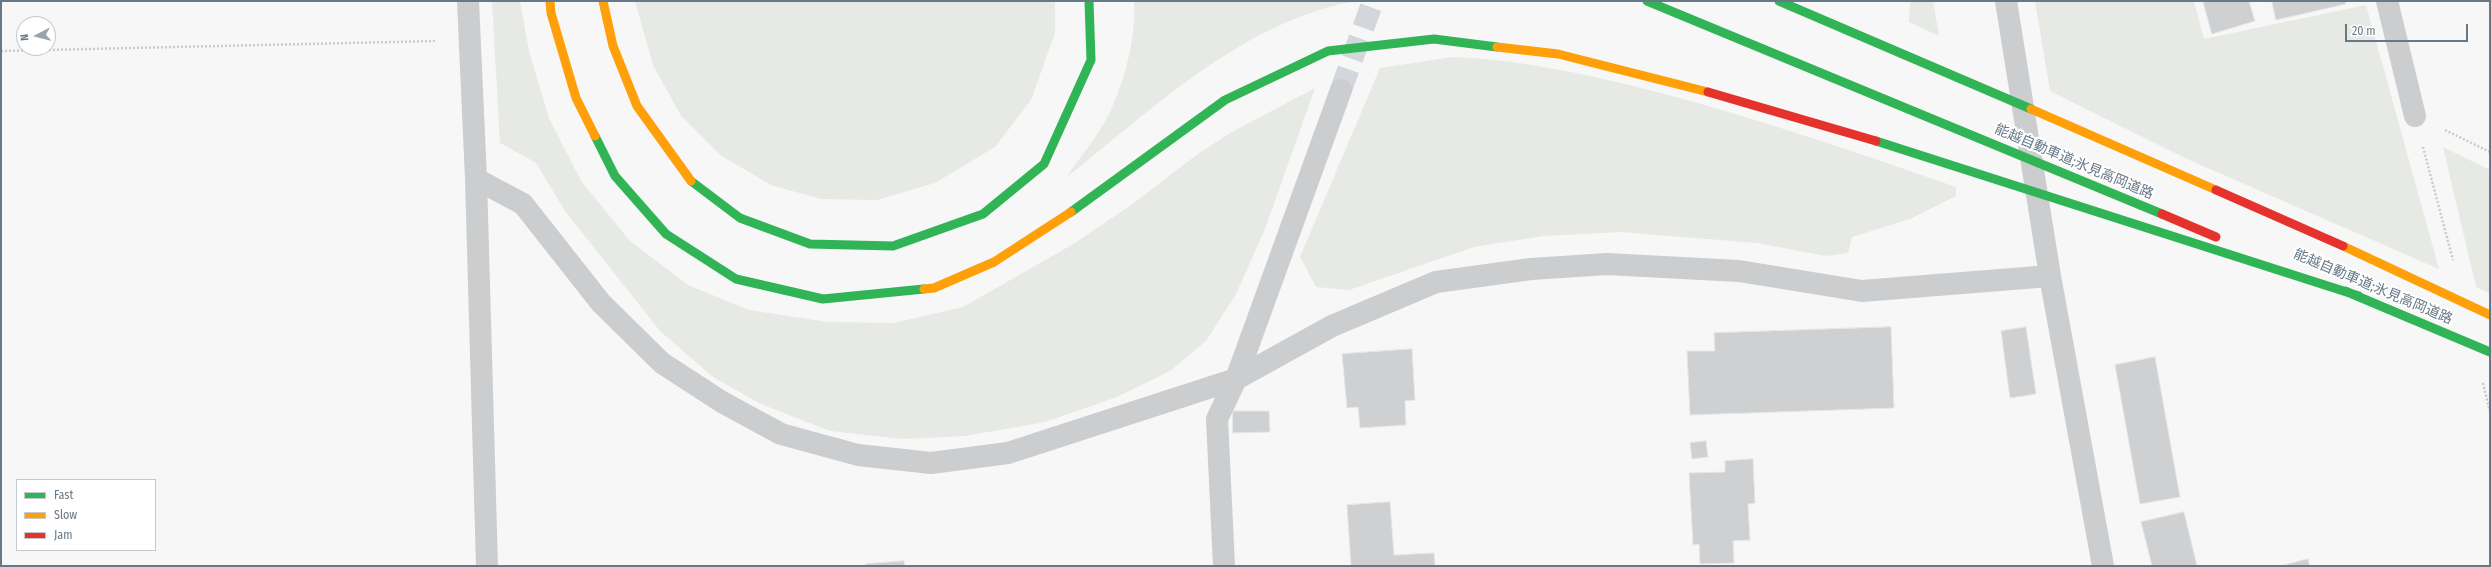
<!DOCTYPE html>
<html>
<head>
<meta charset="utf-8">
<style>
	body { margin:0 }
	#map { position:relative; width:2491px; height:567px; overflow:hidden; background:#f7f7f7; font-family:"Fira Sans Condensed",sans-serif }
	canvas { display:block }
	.frame { position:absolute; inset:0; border:2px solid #677887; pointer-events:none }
	.legend { position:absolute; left:16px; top:479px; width:140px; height:72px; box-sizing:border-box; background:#fff; border:1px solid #c2c9cf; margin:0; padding:5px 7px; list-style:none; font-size:12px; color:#677887 }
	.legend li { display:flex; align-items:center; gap:8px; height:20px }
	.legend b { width:20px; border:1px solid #c2c9cf }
	.north { position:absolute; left:16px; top:16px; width:40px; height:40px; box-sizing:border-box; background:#fff; border:1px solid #c2c9cf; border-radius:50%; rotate:263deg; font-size:11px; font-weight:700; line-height:16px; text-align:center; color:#677887 }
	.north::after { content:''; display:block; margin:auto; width:14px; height:18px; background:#99a4ae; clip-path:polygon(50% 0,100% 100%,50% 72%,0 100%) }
	.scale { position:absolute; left:2345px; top:24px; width:123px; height:18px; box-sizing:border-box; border:2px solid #677887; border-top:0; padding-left:5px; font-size:12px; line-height:14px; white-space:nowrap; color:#677887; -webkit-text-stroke:3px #fff; paint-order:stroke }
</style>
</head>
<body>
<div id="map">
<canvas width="2491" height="567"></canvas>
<div class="frame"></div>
<ul class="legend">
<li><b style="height:5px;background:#30b455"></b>Fast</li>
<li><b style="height:5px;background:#ff9f0a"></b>Slow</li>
<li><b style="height:5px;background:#e5322d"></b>Jam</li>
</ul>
<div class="north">N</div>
<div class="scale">20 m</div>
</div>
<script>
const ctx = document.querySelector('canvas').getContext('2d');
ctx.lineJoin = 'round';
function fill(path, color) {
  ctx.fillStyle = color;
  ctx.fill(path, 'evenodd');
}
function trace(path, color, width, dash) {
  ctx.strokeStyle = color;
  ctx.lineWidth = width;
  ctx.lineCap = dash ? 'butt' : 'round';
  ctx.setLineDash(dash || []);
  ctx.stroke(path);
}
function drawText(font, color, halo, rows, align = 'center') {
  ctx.font = font + ' "Fira Sans Condensed","Noto Sans JP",sans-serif';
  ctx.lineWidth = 4;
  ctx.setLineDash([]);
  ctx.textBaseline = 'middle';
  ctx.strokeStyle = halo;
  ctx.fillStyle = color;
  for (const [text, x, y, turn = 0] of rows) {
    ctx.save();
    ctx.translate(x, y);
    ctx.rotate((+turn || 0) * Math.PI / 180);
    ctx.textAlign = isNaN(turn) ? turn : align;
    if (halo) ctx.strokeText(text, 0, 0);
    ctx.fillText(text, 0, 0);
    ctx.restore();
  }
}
const green = new Path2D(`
	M 492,1 L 520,1 L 529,51 L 549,118 L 581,181 L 630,241 L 688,285 L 749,310 L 828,322 L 894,323 L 963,307 L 1075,243 L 1134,203 L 1195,156 L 1230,133 L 1315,88 L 1265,229 L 1236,294 L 1206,341 L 1170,371 L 1117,397 L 1045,422 L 965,436 L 903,439 L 830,431 L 761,404 L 713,377 L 660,331 L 565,211 L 536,163 L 500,143 Z
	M 635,1 L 1055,1 L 1055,33 L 1031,100 L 995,147 L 935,183 L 877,200 L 821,199 L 771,185 L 720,155 L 681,116 L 653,65 Z
	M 1134,1 L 1357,1 C 1246,19 1151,110 1066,178 C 1080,157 1098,136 1109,114 C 1125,81 1136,38 1134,1 Z
	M 1910,1 L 1933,1 L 1939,36 L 1909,22 Z
	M 2035,1 L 2194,1 L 2204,39 L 2366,5 L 2439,269 L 2187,159 L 2050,91 Z
	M 1453,57 C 1529,60 1604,78 1676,97 C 1771,123 1864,155 1956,187 L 1956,196 L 1910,219 L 1852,237 L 1848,253 L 1826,256 L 1757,243 L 1621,232 L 1543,236 L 1474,247 L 1349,290 L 1316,287 L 1300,257 L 1380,68 Z
	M 2443,147 L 2490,170 L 2490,293 L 2476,287 Z`);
const building = new Path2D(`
	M 2203,1 L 2249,1 L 2255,21 L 2212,34 Z
	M 2272,1 L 2345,1 L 2346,4 L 2276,20 Z
	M 1891,327 L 1894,408 L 1690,415 L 1687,351 L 1715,351 L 1714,333 Z
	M 2026,327 L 2036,394 L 2010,398 L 2001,331 Z
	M 1412,349 L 1415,400 L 1405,401 L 1406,425 L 1360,428 L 1358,407 L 1347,408 L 1342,354 Z
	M 2155,357 L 2180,497 L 2140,504 L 2115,365 Z
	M 1233,411 L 1269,411 L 1270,432 L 1233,433 Z
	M 1706,441 L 1708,457 L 1692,459 L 1690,443 Z
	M 1753,459 L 1755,503 L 1748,504 L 1750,540 L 1733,541 L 1734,563 L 1700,564 L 1699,544 L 1693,545 L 1689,473 L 1725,472 L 1725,461 Z
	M 1390,502 L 1394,555 L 1434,553 L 1435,566 L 1351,566 L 1347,505 Z
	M 2184,512 L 2197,566 L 2152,566 L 2141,522 Z
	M 2308,559 L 2310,566 L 2280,566 Z
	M 904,561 L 905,566 L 867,566 L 866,564 Z`);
const streetTunnel = new Path2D(`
	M 1341,90 L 1373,1`);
const path = new Path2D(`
	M 1,51 L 436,41
	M 2445,130 L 2490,152
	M 2423,147 L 2453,260
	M 2483,383 L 2490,412`);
const street = new Path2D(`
	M 468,1 L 476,179 L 487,566
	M 2006,1 L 2050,276 L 2103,566
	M 2387,1 L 2415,116
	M 476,179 L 523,204 L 601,303 L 662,363 L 722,402 L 781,434 L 858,455 L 931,463 L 1008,453 L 1236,379 L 1332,326 L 1436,282 L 1531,269 L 1607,264 L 1739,271 L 1862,291 L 2050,276
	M 1224,566 L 1217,419 L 1236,379 L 1341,90`);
const fast = new Path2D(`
	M 1647,1 L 2162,214
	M 1779,1 L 2031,109
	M 595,136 L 615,176 L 666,234 L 736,279 L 823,299 L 924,289
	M 1876,141 L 2359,296
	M 691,181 L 740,218 L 810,244 L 893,246 L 983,214 L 1044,164 L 1091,60 L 1089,1
	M 1071,212 L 1225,100 L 1328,51 L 1434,39 L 1497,47
	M 2345,291 L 2490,352`);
const slow = new Path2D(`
	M 550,1 L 551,13 L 576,98 L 595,136
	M 603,1 L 613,46 L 637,106 L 691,181
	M 1497,47 L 1558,54 L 1708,92
	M 2031,109 L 2216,190
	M 2343,246 L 2490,315
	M 924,289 L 934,288 L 994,262 L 1071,212`);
const jam = new Path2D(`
	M 1708,92 L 1876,141
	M 2216,190 L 2343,246
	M 2162,214 L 2216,237`);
const streetNames = [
	["能越自動車道;氷見高岡道路",2074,162,23],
	["能越自動車道;氷見高岡道路",2373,287,23]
];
fill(green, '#e6e9e4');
fill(building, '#ced0d1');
trace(building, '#e6e6e6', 1);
trace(streetTunnel, '#d3d7db', 22, [22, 11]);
trace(path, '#c9cacb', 2.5, [2, 2]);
trace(street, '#cccdce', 22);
trace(fast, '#30b455', 9);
trace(slow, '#ff9f0a', 9);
trace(jam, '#e5322d', 9);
drawText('14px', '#677887', '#fff', streetNames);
</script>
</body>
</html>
